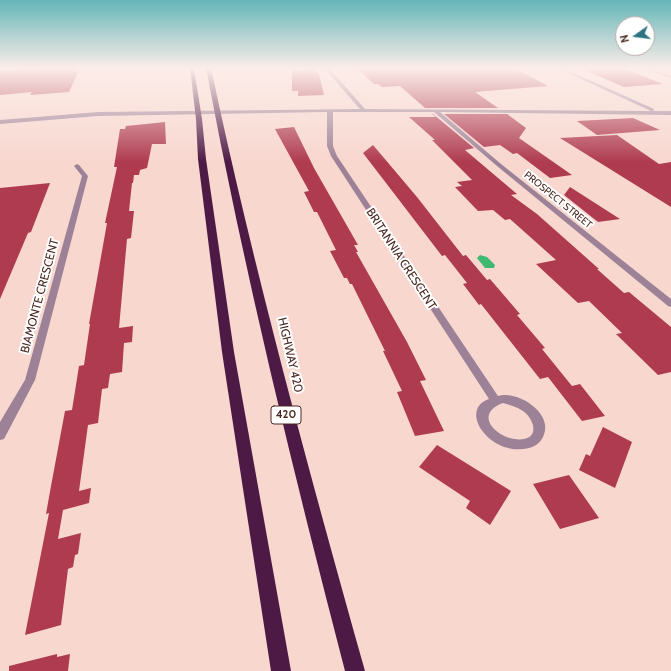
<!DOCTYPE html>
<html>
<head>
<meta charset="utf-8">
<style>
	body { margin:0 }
	#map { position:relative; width:671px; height:671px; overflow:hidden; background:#f8d7cf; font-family:Cabin,sans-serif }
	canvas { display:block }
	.north { position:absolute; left:615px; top:16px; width:40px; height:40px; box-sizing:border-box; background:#fff; border:1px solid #b7aaa7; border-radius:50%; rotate:256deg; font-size:11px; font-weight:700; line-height:16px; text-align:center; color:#4b2b24 }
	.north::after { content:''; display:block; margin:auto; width:14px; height:18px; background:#2e7381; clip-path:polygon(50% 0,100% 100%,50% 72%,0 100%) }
</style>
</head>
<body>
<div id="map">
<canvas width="671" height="671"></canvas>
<div class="north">N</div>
</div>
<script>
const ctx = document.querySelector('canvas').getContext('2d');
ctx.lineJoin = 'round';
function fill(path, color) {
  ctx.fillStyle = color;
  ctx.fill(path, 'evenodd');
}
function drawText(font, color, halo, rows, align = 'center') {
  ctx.font = font + ' Cabin,sans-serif';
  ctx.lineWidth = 4;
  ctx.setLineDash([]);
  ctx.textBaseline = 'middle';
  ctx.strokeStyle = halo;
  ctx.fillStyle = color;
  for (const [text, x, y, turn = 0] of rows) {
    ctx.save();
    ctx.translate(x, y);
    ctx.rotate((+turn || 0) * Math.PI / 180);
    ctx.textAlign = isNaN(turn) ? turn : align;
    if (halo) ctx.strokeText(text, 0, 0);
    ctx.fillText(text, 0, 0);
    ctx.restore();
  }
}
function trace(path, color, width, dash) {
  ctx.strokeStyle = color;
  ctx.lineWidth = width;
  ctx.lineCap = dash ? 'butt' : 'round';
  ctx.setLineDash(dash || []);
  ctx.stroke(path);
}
const water = new Path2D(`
	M 480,255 L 487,257 L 495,265 L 494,268 L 485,268 L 477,258 Z`);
const building = new Path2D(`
	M 48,68 L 80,68 L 69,92 L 30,95 L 32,92 L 0,95 L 0,70 Z
	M 356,68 L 514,68 L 548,86 L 475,92 L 498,108 L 425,108 L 400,86 L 382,87 L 378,84 L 374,84 Z
	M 579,68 L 623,68 L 663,84 L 624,87 Z
	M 314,69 L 319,74 L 324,95 L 298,96 L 298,91 L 292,91 L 292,70 Z
	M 432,114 L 433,114 L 474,148 L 465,150 L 517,194 L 511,195 L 537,214 L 599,269 L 597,269 L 624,293 L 629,292 L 671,327 L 671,372 L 658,375 L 616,334 L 622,333 L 589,301 L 578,303 L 536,264 L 556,260 L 510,219 L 505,220 L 493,210 L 478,211 L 455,187 L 462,186 L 457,182 L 472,180 L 432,140 L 435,140 L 409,117 L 436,117 Z
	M 444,114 L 507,114 L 526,128 L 519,138 L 572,175 L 550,178 L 517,153 L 513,154 L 500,145 L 484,147 Z
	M 633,118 L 660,130 L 597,135 L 577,121 Z
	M 165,122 L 166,144 L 152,144 L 147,168 L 140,170 L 139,175 L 134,175 L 133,183 L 132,183 L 129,211 L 134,211 L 131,238 L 127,239 L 119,328 L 133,326 L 132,342 L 124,343 L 122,372 L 110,374 L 108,388 L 102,389 L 98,423 L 88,425 L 79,491 L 91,488 L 89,503 L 63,510 L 58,539 L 81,533 L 78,554 L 75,555 L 73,567 L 68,569 L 61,625 L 25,635 L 49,513 L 46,514 L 51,486 L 65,411 L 72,410 L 79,366 L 84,365 L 90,324 L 89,324 L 107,223 L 105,223 L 117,167 L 114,167 L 120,129 L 125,129 L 126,126 Z
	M 294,127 L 314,168 L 358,245 L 354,245 L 358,252 L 356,252 L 407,342 L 426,380 L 420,381 L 444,431 L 415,436 L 397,392 L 402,391 L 383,351 L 385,351 L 352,284 L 350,284 L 347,278 L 344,278 L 330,251 L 336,250 L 317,212 L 314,212 L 304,192 L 309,191 L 275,129 Z
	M 617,135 L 659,164 L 671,162 L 671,207 L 560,138 Z
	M 373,145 L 417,197 L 463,256 L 466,255 L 487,280 L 490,279 L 520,314 L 517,315 L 545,348 L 542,349 L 572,386 L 580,384 L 605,416 L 582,421 L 548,377 L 540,379 L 481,304 L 479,305 L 463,284 L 467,283 L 445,255 L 442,256 L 363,153 Z
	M 50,183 L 31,232 L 28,233 L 0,299 L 0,188 Z
	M 570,187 L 620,219 L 598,222 L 564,195 Z
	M 603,427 L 632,442 L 615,488 L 579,470 L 586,454 L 590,456 Z
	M 437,445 L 511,491 L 490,525 L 466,508 L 470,501 L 419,467 Z
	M 569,475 L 599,518 L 560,529 L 533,484 Z
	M 57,654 L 57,657 L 70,654 L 68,671 L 9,671 L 9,666 Z`);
const minor = new Path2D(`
	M 324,68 L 329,68 L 365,109 L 651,111 L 557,68 L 563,68 L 654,109 L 653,111 L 671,111 L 671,115 L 440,112 L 501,164 L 671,299 L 671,307 L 668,306 L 497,166 L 434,112 L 333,112 L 333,146 L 337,156 L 498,396 C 518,390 555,414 543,437 C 540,443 536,446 529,448 C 491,458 457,410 489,399 L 331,156 L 327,146 L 327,112 L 98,116 L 0,124 L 0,120 L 98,112 L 360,109 ZM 503,403 C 510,405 517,407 523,411 C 533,418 540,436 524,439 C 501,443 470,415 503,403 Z
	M 642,68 L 649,68 L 671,76 L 671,78 Z
	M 77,164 L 79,165 L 88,176 L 35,380 L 4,439 L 0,440 L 0,422 L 25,380 L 82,176 L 74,166 Z`);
const highway = new Path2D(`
	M 190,68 L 194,68 L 202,119 L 206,159 L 234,352 L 291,671 L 271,671 L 222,352 L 198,159 L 196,119 Z
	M 206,68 L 211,68 C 254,271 309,471 365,671 L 345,671 C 293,471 244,271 206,68 Z`);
const farStreetnames = [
	["PROSPECT STREET",558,200,39]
];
const shields = [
	[286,415,30]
];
const shieldNames = [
	["420",286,415]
];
const streetNames = [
	["BRITANNIA CRESCENT",401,259,57],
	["BIAMONTE CRESCENT",40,296,-75],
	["HIGHWAY 420",290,355,77]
];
fill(water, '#3fb870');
fill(building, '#af3b50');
fill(minor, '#9d8297');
fill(highway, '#4d1a46');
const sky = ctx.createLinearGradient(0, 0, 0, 162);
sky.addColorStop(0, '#64b6b8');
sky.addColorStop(0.42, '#fcede9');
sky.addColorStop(1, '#fcede900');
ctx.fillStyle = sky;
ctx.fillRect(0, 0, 671, 162);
drawText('10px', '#4b2b24', '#fff', farStreetnames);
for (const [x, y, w] of shields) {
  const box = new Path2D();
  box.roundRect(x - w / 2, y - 9, w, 18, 3);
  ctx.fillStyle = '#fff';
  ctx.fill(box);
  trace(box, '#4b2b24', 1);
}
drawText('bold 11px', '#4b2b24', null, shieldNames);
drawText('12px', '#4b2b24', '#fff', streetNames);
</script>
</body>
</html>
